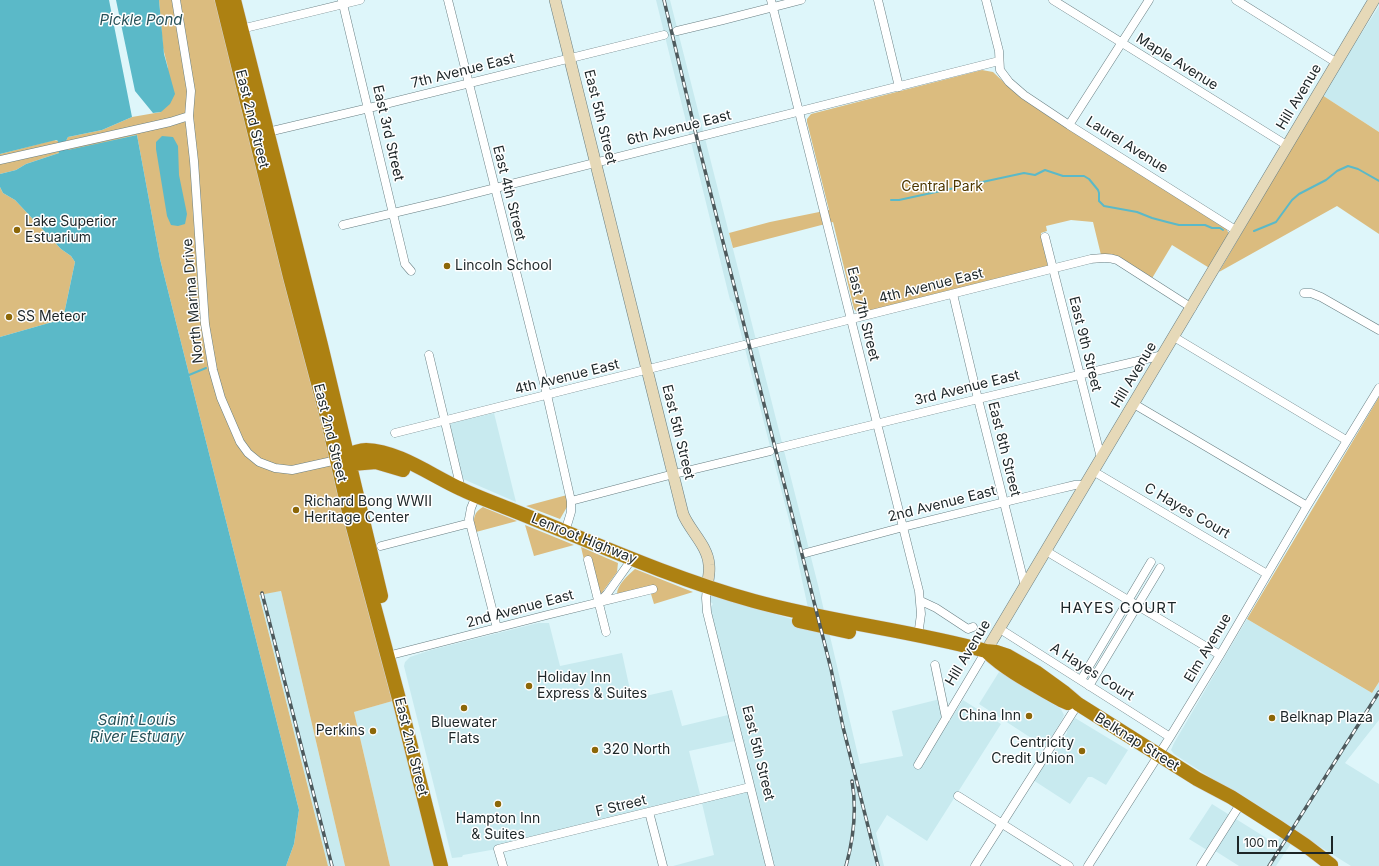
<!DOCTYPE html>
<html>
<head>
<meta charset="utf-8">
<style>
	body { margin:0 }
	#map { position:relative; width:1379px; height:866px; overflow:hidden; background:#def6fa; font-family:Inter,sans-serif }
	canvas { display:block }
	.scale { position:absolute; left:1237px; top:836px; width:96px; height:18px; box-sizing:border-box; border:2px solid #1c2527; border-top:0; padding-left:5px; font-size:12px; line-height:14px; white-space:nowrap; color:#1c2527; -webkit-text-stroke:3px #fff; paint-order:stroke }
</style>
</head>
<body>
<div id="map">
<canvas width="1379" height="866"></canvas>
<div class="scale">100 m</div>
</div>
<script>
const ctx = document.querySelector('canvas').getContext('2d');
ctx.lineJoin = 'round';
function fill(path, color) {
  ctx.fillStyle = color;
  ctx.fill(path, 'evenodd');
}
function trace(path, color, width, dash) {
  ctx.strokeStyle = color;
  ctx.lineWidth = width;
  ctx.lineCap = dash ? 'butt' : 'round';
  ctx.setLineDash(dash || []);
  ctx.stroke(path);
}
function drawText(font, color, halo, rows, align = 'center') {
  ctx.font = font + ' Inter,sans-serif';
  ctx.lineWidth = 3;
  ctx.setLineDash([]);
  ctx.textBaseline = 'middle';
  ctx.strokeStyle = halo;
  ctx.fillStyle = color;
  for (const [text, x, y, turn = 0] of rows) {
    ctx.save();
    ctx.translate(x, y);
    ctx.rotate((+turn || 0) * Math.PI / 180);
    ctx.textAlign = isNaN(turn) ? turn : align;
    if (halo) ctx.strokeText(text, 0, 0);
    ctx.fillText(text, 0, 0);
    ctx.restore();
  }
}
const built = new Path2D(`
	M 656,0 L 670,0 L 818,585 L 860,764 L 903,756 L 892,711 L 940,699 L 943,716 L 950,720 L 963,700 L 1001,724 L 927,841 L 887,815 L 876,833 L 884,866 L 673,866 L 714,855 L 701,799 L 750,787 L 707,612 L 713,604 L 706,598 L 707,587 L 741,604 L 795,620 L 808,608 L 790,524 L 744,345 L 733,303 L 730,300 Z
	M 1379,6 L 1379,132 L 1322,95 Z
	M 494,413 L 516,502 L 463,479 L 449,428 L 452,423 Z
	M 281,591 L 345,866 L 328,866 L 259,594 Z
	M 1247,619 L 1372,693 L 1379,682 L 1379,720 L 1345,763 L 1379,784 L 1379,866 L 1351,866 L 1298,833 L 1276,866 L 1239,866 L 1209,847 L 1207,850 L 1189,839 L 1212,804 L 1276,844 L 1287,827 L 1174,754 L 1171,750 L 1174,743 Z
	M 538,623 L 549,623 L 560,666 L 622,653 L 632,699 L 672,690 L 682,726 L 728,715 L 735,741 L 689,751 L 701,798 L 491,850 L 463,855 L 462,857 L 452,858 L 404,666 L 405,662 L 410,657 L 431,650 Z
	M 999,672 L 1023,684 L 1061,709 L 1064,715 L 1062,720 L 1045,747 L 979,704 Z
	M 399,699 L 441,866 L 390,866 L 354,712 Z
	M 1075,718 L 1128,750 L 1106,785 L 1092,777 L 1088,777 L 1070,804 L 1033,780 L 1049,755 L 1053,754 L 1067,733 L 1067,728 Z`);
const green = new Path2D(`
	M 159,0 L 219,0 L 396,700 L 354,712 L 390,866 L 345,866 L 281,591 L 259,595 L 328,866 L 286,866 L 294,844 L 299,810 L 160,259 L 137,135 L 68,151 L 66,141 L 68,137 L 102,130 L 132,117 L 161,112 L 168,68 L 163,48 Z
	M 982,70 L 993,72 L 1010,88 L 1021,97 L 1226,228 L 1229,234 L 1211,269 L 1172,245 L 1151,280 L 1101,255 L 1093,222 L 1071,220 L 1046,226 L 1047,231 L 1041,233 L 1047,261 L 1048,267 L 862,313 L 857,312 L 854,309 L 833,222 L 733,248 L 729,233 L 770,222 L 829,210 L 807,122 L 807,119 L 811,114 Z
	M 1322,95 L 1379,132 L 1379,234 L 1337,206 L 1219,272 Z
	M 54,140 L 58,141 L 59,153 L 26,164 L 16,170 L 0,174 L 0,154 Z
	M 0,187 L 3,193 L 15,200 L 61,249 L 71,256 L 75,262 L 63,319 L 0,337 Z
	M 1379,397 L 1379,682 L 1372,693 L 1247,619 Z
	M 567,495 L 567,507 L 560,519 L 526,506 Z
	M 483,507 L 485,508 L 517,521 L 476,532 C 473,522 472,513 483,507 Z
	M 525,525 L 574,545 L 534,556 Z
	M 581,547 L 618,563 L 617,572 L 601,594 L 600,594 L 590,560 L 584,560 Z
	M 635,569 L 693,592 L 654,604 L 651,594 L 656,592 L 654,587 L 617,594 C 617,585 628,575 635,569 Z`);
const water = new Path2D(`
	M 0,0 L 109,0 L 132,117 L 102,130 L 68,137 L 66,141 L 68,150 L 137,135 L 160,259 L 299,810 L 294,844 L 286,866 L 0,866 L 0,337 L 63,319 L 75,262 L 71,256 L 61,249 L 15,200 L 3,193 L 0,187 L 0,174 L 16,170 L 26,164 L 59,153 L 58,141 L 56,140 L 0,154 Z
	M 116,0 L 159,0 L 164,54 L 175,94 L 170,104 L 161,112 L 153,113 L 135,91 Z
	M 162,136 L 173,137 L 178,146 L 179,175 L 187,214 L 185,224 L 178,226 L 171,225 L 167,216 L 156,149 L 156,142 Z`);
const stream = new Path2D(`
	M 891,200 L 899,200 L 1024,173 L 1035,175 L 1045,170 L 1063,176 L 1084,176 L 1089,179 L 1098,190 L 1099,193 L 1099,201 L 1104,206 L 1137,212 L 1152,218 L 1167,222 L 1179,225 L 1205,225 L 1212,228 L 1220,228 L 1223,230
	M 1254,231 L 1276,222 L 1292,200 L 1299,194 L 1326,180 L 1337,171 L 1348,166 L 1358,169 L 1379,181
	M 189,375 L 206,368`);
const street = new Path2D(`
	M 176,0 L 191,91 L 189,116 L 194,161 L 205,324 L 213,370 L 221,398 L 240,442 L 248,453 L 259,462 L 275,468 L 292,470 L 337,460
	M 342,0 L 405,264 L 411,271
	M 448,0 L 547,395 L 571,501 L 571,512 L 565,532
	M 771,0 L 919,591 L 921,614 L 918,636
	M 878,0 L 899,87
	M 986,0 L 999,51 L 1000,70 L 1009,82 L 1024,95 L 1069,125 L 1237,231
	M 1053,0 L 1288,146
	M 1236,0 L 1337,63
	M 241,29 L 360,0
	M 677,31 L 723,20 L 801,0
	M 1069,125 L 1149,0
	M 268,132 L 369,108 L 664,35
	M 0,160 L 170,122 L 189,116
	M 343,225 L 444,201 L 999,61
	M 1045,237 L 1101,458
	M 1304,293 L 1311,293 L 1321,297 L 1379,330
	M 953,294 L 978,399 L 1025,586
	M 1174,337 L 1346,440
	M 752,344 L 1091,259 C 1101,258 1108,257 1117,260 L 1192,308
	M 429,355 L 461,489
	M 1134,404 L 1307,506
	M 395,433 L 744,345
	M 778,448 L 978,399 L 1163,355
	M 1093,471 L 1267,574
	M 476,496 L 471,508 L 469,519 L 497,628
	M 571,501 L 666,476 L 770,451
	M 381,546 L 470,523
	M 1046,551 L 1220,655
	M 806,553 L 911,525 L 1054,490 L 1075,485 L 1085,485
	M 588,560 L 606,632
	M 707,587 L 706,598 L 707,612 L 770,866
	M 921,601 L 936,608 L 968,629 L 973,627
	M 599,602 L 607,594 L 632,559
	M 1000,629 L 1170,737
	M 395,654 L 547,615 L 653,589
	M 935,665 L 946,718
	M 1081,680 L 1151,562
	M 1089,686 L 1160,568
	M 918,765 L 986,651
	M 958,796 L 1069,866
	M 649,812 L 663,866
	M 503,866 L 498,849 L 750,787
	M 975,866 L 1078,704
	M 1088,866 L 1170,737 L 1220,655 L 1307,506 L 1379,388
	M 1201,866 L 1241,803`);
const secondary = new Path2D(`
	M 555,0 L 683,514 C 690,531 708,546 709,565 C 710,572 708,580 707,587
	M 986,651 L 1374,0`);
const highway = new Path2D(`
	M 222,0 L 290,277 L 327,417 L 349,512 L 399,699 L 441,866
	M 234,0 L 321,345 L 381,596
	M 337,460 C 346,456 356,450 366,450 C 399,451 432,476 461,489 C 477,497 495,503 512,510 C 592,542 671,578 754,601 C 830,622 909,630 986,651 L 996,652 L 1008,656 L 1036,672 L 1065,693 L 1078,704 L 1197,779 L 1231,797 L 1278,827 L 1305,845 L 1331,865
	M 341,462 L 352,464 L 376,462 L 403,470
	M 799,621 L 849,632
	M 986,651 C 1008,672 1035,685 1061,700 L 1068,703`);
const rail = new Path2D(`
	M 664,0 L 699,147 L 831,669 L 843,727 L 878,866
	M 262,593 L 332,866
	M 846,866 C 854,837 857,810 852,781
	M 1269,866 L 1379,692`);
const markers = [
	[17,230,4,"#8c6708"],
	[447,266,4,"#8c6708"],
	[9,317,4,"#8c6708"],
	[296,510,4,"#8c6708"],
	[529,686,4,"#8c6708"],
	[464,708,4,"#8c6708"],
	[1029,716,4,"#8c6708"],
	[1272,718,4,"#8c6708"],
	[373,731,4,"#8c6708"],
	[595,750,4,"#8c6708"],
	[1082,751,4,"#8c6708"],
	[498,804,4,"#8c6708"]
];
const streetNames = [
	["Maple Avenue",1177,62,32],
	["7th Avenue East",463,71,-14],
	["Hill Avenue",1299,97,-59],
	["East 5th Street",600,117,76],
	["East 2nd Street",252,119,76],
	["6th Avenue East",679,128,-14],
	["East 3rd Street",388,133,77],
	["Laurel Avenue",1127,145,32],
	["East 4th Street",509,193,76],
	["4th Avenue East",931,286,-14],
	["North Marina Drive",193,301,-95],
	["East 7th Street",863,314,76],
	["East 9th Street",1085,344,76],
	["Hill Avenue",1134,375,-59],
	["4th Avenue East",567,377,-14],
	["3rd Avenue East",967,388,-14],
	["East 5th Street",678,432,76],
	["East 2nd Street",330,433,76],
	["East 8th Street",1004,449,76],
	["2nd Avenue East",942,504,-14],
	["C Hayes Court",1187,511,30],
	["Lenroot Highway",584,539,22],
	["2nd Avenue East",520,609,-15],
	["Elm Avenue",1208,648,-59],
	["Hill Avenue",968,653,-59],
	["A Hayes Court",1092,672,32],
	["Belknap Street",1137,742,32],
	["East 2nd Street",411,747,76],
	["East 5th Street",758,753,76],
	["F Street",621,806,-14]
];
const parkNames = [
	["Central Park",942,187]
];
const poiNames = [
	["Lake Superior",25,222],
	["Estuarium",25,238],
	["Lincoln School",455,266],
	["SS Meteor",17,317],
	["Richard Bong WWII",304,502],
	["Heritage Center",304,518],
	["Holiday Inn",537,678],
	["Express & Suites",537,694],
	["China Inn",1021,716,"right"],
	["Belknap Plaza",1280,718],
	["Bluewater",464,723,"center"],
	["Flats",464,739,"center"],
	["Perkins",365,731,"right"],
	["Centricity",1074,743,"right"],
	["Credit Union",1074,759,"right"],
	["320 North",603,750],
	["Hampton Inn",498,819,"center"],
	["& Suites",498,835,"center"]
];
const waterNames = [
	["Pickle Pond",141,20],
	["Saint Louis",137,720],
	["River Estuary",137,737]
];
const neighbourhoodNames = [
	["HAYES COURT",1119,608]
];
fill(built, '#c8eaef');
fill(green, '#dbbc7f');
fill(water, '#5bb9c8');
trace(stream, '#5bb9c8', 2);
trace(street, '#697f83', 9);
trace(secondary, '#697f83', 12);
trace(highway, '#d2d3d4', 15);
trace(street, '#fff', 8);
trace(secondary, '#e6d9b8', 11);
trace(highway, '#ad8112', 14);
trace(rail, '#4e5a5d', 3.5);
trace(rail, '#fff', 2, [6]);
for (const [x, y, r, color] of markers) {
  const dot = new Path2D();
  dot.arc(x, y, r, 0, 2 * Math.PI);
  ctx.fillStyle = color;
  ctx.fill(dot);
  trace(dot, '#fff', 1.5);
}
drawText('14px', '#1c2527', '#fff', streetNames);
drawText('14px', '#4d3700', '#fff', parkNames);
drawText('14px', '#1c2527', '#fff', poiNames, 'left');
drawText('italic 15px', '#285259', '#fff', waterNames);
ctx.letterSpacing = '1px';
drawText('15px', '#1c2527', '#fff', neighbourhoodNames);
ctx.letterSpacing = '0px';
</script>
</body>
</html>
